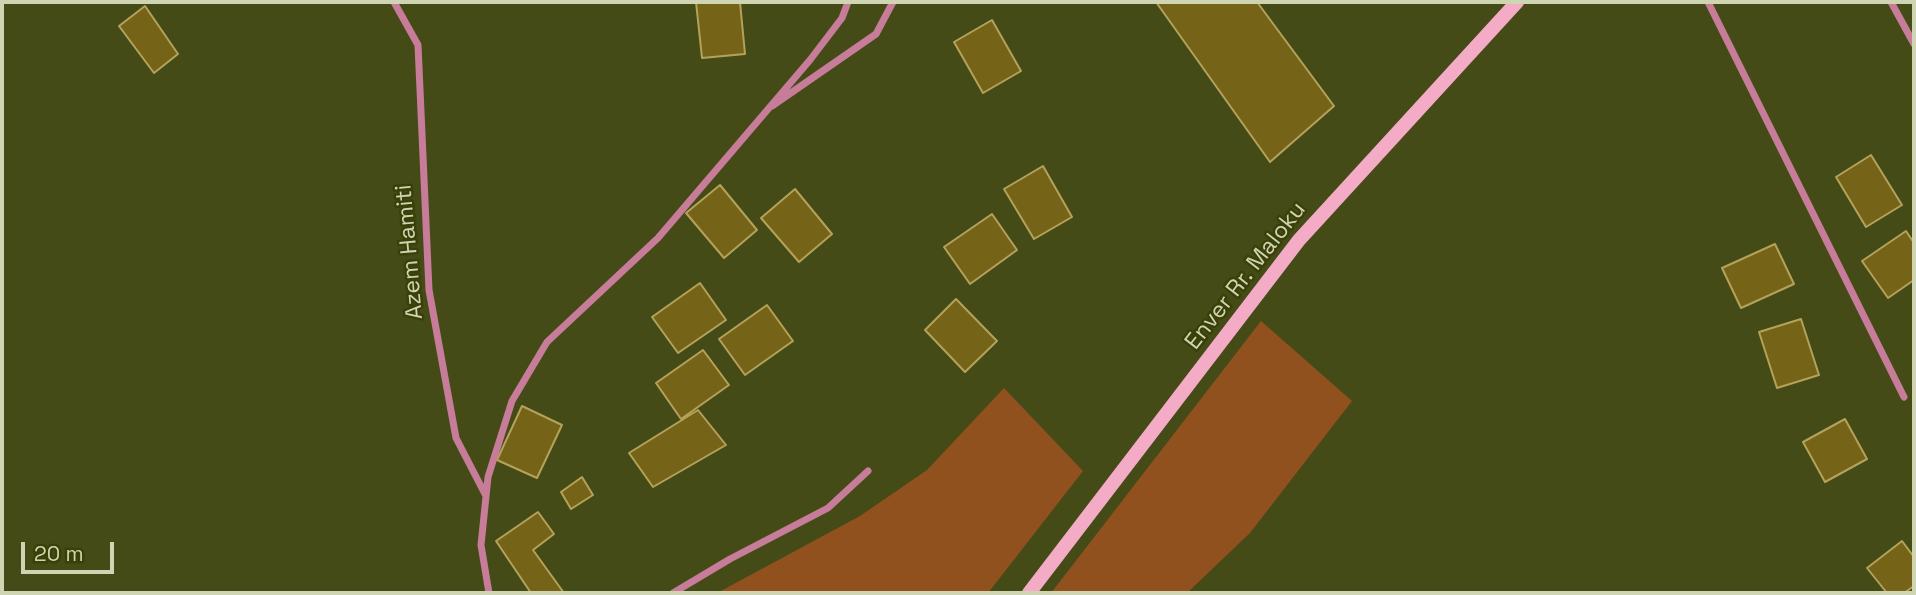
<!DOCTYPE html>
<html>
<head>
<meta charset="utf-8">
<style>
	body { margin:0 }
	#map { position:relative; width:1916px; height:595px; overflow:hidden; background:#454b16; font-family:"Space Grotesk",sans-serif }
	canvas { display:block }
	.frame { position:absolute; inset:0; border:4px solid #cfd5b3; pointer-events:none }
	.scale { position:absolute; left:21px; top:542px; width:93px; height:32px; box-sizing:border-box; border:4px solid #cfd5b3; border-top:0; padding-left:9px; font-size:21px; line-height:24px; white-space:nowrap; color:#cfd5b3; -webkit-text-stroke:5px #3b4008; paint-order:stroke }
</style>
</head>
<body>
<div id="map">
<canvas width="1916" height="595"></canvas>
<div class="frame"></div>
<div class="scale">20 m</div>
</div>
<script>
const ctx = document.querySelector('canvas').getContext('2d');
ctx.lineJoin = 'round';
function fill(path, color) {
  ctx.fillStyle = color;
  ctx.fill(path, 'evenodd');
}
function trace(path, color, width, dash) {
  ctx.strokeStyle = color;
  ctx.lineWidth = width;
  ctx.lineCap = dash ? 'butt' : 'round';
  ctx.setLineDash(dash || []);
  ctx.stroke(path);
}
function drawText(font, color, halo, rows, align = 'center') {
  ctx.font = font + ' "Space Grotesk",sans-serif';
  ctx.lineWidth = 5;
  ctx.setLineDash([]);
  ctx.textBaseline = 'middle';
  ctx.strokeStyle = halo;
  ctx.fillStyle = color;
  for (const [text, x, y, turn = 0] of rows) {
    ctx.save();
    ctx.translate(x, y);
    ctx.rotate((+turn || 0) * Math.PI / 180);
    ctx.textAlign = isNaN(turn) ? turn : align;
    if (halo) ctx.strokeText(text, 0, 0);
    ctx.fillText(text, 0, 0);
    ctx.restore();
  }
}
const green = new Path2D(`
	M 1261,321 L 1352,401 L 1250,533 L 1187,593 L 1051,593 Z
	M 1004,388 L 1083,471 L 988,593 L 717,593 L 860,516 L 927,470 Z`);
const building = new Path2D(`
	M 696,2 L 740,2 L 745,54 L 702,58 Z
	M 1156,2 L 1257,2 L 1334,106 L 1270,162 Z
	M 145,6 L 178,54 L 154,73 L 119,26 Z
	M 992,20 L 1021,71 L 983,93 L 954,42 Z
	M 1871,155 L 1902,205 L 1866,227 L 1836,177 Z
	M 1043,166 L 1072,217 L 1034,239 L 1004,189 Z
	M 720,185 L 757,230 L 724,258 L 686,213 Z
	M 795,189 L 832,234 L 799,262 L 761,218 Z
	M 992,214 L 1017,250 L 970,284 L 944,247 Z
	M 1906,231 L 1914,243 L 1914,280 L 1888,298 L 1862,261 Z
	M 1775,244 L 1794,284 L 1741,308 L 1722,268 Z
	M 700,283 L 726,320 L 678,353 L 652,317 Z
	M 956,299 L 997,341 L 965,372 L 925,330 Z
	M 767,305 L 793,341 L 745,375 L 719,339 Z
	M 1801,319 L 1819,375 L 1777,388 L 1759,332 Z
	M 703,350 L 729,385 L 681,419 L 656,383 Z
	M 522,406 L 562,425 L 537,478 L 497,460 Z
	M 698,410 L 726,445 L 653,487 L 629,453 Z
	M 1845,419 L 1867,459 L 1825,482 L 1803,442 Z
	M 582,477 L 593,495 L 571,509 L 561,492 Z
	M 538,512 L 554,534 L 533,550 L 564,593 L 531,593 L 496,541 Z
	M 1902,541 L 1914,557 L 1914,586 L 1904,593 L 1887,593 L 1867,568 Z`);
const minor = new Path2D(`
	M 394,2 L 418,45 L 429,290 L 456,438 L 486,496
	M 1708,2 L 1904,397
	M 1891,2 L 1914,44
	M 772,106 L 876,34 L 893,2
	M 489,593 L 481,545 L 488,477 L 512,401 L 547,342 L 658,238 L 810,60 L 842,18 L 848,2
	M 673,593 L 730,559 L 828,508 L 868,471`);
const secondary = new Path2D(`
	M 1029,593 L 1299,240 L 1517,2`);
const streetNames = [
	["Azem Hamiti",410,252,-95],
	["Enver Rr. Maloku",1246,276,-52]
];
fill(green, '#90511f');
fill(building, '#756418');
trace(building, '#b4a25b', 2);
trace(minor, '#c77c99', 7);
trace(secondary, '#f3abc6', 14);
drawText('23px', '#cfd5b3', '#3b4008', streetNames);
</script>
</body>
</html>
